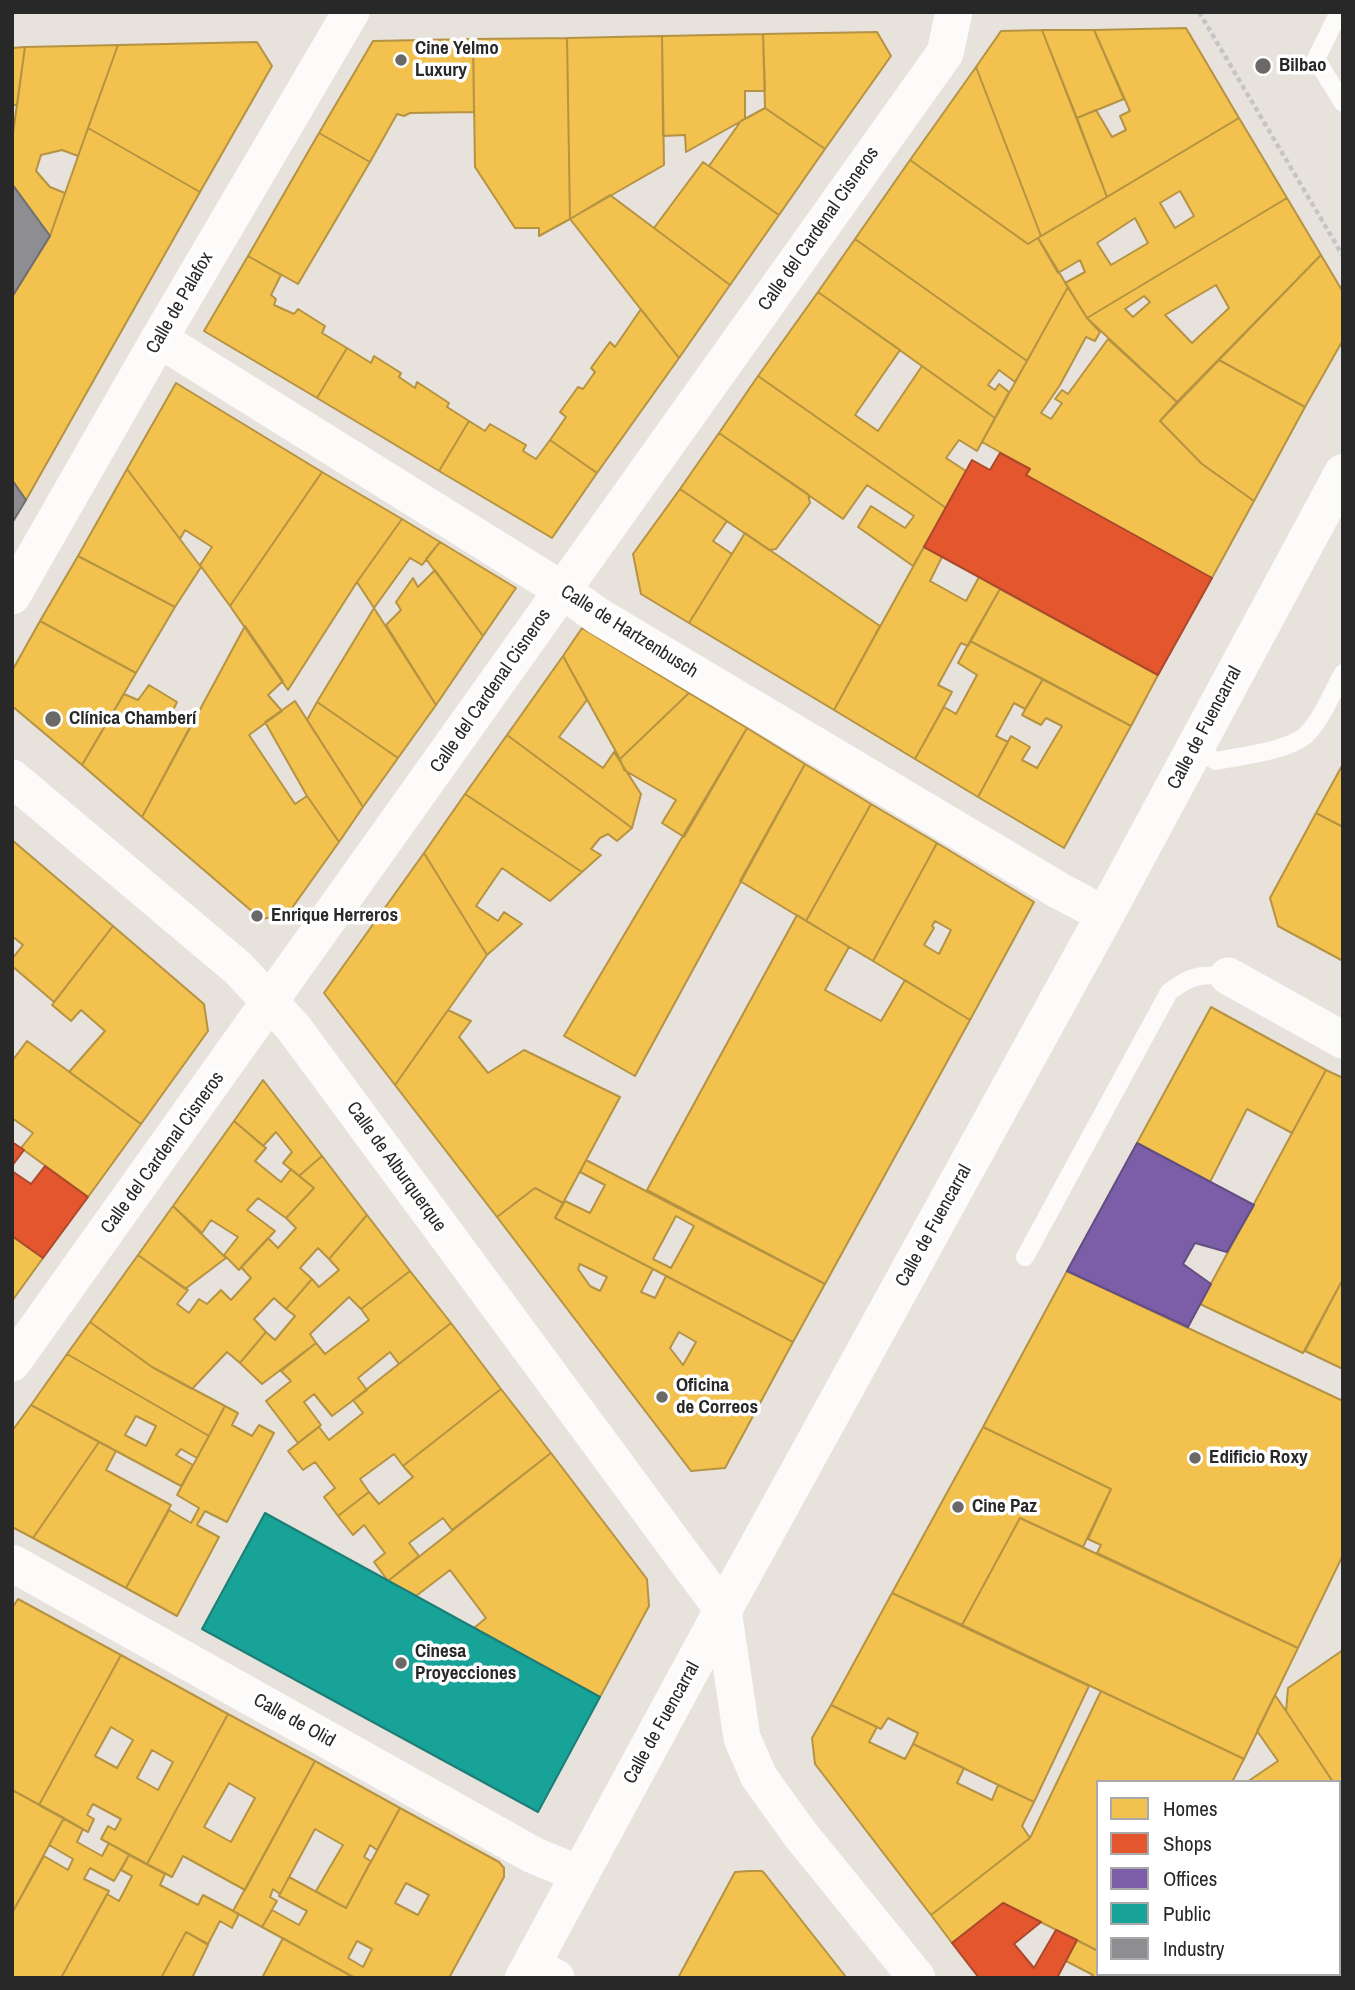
<!DOCTYPE html>
<html>
<head>
<meta charset="utf-8">
<style>
	body { margin:0 }
	#map { position:relative; width:1355px; height:1990px; overflow:hidden; background:#e8e2dd; font-family:"Archivo Narrow",sans-serif }
	canvas { display:block }
	.frame { position:absolute; inset:0; border:14px solid #282828; pointer-events:none }
	.legend { position:absolute; left:1096px; top:1780px; width:245px; height:196px; box-sizing:border-box; background:#fff; border:2px solid #a9a9a9; margin:0; padding:9px 12px; list-style:none; font-size:21px; color:#282828 }
	.legend li { display:flex; align-items:center; gap:14px; height:35px }
	.legend b { width:35px; border:2px solid #a9a9a9 }
</style>
</head>
<body>
<div id="map">
<canvas width="1355" height="1990"></canvas>
<div class="frame"></div>
<ul class="legend">
<li><b style="height:19px;background:#f2c14e"></b>Homes</li>
<li><b style="height:19px;background:#e4572e"></b>Shops</li>
<li><b style="height:19px;background:#7b5ea7"></b>Offices</li>
<li><b style="height:19px;background:#17a398"></b>Public</li>
<li><b style="height:19px;background:#8d8d92"></b>Industry</li>
</ul>
</div>
<script>
const ctx = document.querySelector('canvas').getContext('2d');
ctx.lineJoin = 'round';
function fill(path, color) {
  ctx.fillStyle = color;
  ctx.fill(path, 'evenodd');
}
function trace(path, color, width, dash) {
  ctx.strokeStyle = color;
  ctx.lineWidth = width;
  ctx.lineCap = dash ? 'butt' : 'round';
  ctx.setLineDash(dash || []);
  ctx.stroke(path);
}
function drawText(font, color, halo, rows, align = 'center') {
  ctx.font = font + ' "Archivo Narrow",sans-serif';
  ctx.lineWidth = 7;
  ctx.setLineDash([]);
  ctx.textBaseline = 'middle';
  ctx.strokeStyle = halo;
  ctx.fillStyle = color;
  for (const [text, x, y, turn = 0] of rows) {
    ctx.save();
    ctx.translate(x, y);
    ctx.rotate((+turn || 0) * Math.PI / 180);
    ctx.textAlign = isNaN(turn) ? turn : align;
    if (halo) ctx.strokeText(text, 0, 0);
    ctx.fillText(text, 0, 0);
    ctx.restore();
  }
}
const homes = new Path2D(`
	M 1186,28 L 1239,118 L 1107,197 L 1077,118 L 1096,110 L 1112,137 L 1126,130 L 1120,116 L 1130,111 L 1094,30 Z
	M 1042,30 L 1107,197 L 1041,236 L 976,67 L 1001,31 Z
	M 1042,30 L 1094,30 L 1124,99 L 1077,118 Z
	M 877,32 L 891,56 L 825,149 L 765,108 L 763,34 Z
	M 763,34 L 765,91 L 745,91 L 745,119 L 686,152 L 685,135 L 663,136 L 662,36 Z
	M 662,36 L 664,165 L 570,219 L 567,38 Z
	M 567,38 L 570,219 L 539,236 L 539,228 L 515,228 L 475,167 L 473,39 Z
	M 473,39 L 474,112 L 410,113 L 404,116 L 397,114 L 370,162 L 319,133 L 373,41 Z
	M 257,42 L 272,66 L 200,192 L 88,128 L 118,45 Z
	M 118,45 L 78,156 L 62,150 L 41,155 L 36,171 L 50,187 L 65,193 L 50,236 L 12,184 L 12,140 L 25,47 Z
	M 25,47 L 17,105 L 12,105 L 12,48 Z
	M 976,67 L 1041,236 L 1028,244 L 910,160 Z
	M 765,108 L 825,149 L 779,215 L 709,166 L 741,121 Z
	M 1239,118 L 1287,198 L 1087,318 L 1065,283 L 1085,272 L 1080,260 L 1058,273 L 1038,238 ZM 1180,191 L 1194,216 L 1175,228 L 1160,203 ZM 1135,218 L 1148,243 L 1111,265 L 1097,243 Z
	M 88,128 L 200,192 L 26,500 L 12,480 L 12,297 L 50,236 Z
	M 319,133 L 370,162 L 298,284 L 248,256 Z
	M 910,160 L 1028,244 L 1038,238 L 1068,287 L 1027,361 L 855,239 Z
	M 703,162 L 779,215 L 730,285 L 654,228 Z
	M 610,195 L 730,285 L 679,358 L 570,219 Z
	M 1287,198 L 1321,255 L 1177,402 L 1087,318 ZM 1216,285 L 1229,308 L 1192,343 L 1165,315 ZM 1144,296 L 1150,302 L 1133,317 L 1125,309 Z
	M 855,239 L 1027,361 L 1015,382 L 999,370 L 988,385 L 995,390 L 999,384 L 1009,392 L 995,418 L 818,292 Z
	M 1321,255 L 1343,292 L 1343,340 L 1305,407 L 1219,360 Z
	M 248,256 L 281,275 L 271,295 L 276,299 L 274,305 L 294,314 L 298,309 L 325,326 L 322,333 L 347,348 L 317,398 L 204,331 Z
	M 1068,287 L 1087,318 L 1100,332 L 1095,341 L 1086,337 L 1060,385 L 1041,413 L 1051,419 L 1062,403 L 1055,399 L 1062,390 L 1068,394 L 1108,339 L 1177,402 L 1160,421 L 1202,464 L 1254,501 L 1212,578 L 1026,475 L 1030,469 L 982,442 Z
	M 818,292 L 900,350 L 855,415 L 878,431 L 922,366 L 995,418 L 977,451 L 959,440 L 946,458 L 966,471 L 946,508 L 758,376 Z
	M 641,309 L 679,358 L 597,473 L 550,440 L 566,417 L 560,412 L 578,387 L 583,389 L 595,372 L 591,368 L 610,342 L 615,347 Z
	M 347,348 L 371,363 L 374,356 L 401,373 L 399,377 L 415,388 L 417,382 L 449,403 L 447,407 L 469,421 L 439,471 L 317,398 Z
	M 1219,360 L 1305,407 L 1254,501 L 1202,464 L 1160,421 Z
	M 758,376 L 946,508 L 913,566 L 858,527 L 871,506 L 905,528 L 914,516 L 867,485 L 843,519 L 719,433 Z
	M 176,383 L 322,472 L 230,606 L 200,565 L 212,547 L 185,530 L 180,539 L 127,469 Z
	M 469,421 L 485,431 L 490,424 L 526,445 L 523,451 L 536,459 L 550,440 L 597,473 L 552,538 L 439,471 Z
	M 719,433 L 808,494 L 810,503 L 776,549 L 769,550 L 680,489 Z
	M 127,469 L 201,567 L 175,607 L 78,556 Z
	M 322,472 L 402,519 L 357,582 L 288,690 L 230,606 Z
	M 680,489 L 727,521 L 713,541 L 732,554 L 689,623 L 641,594 L 633,554 Z
	M 402,519 L 440,542 L 422,565 L 410,558 L 374,608 L 357,582 Z
	M 745,533 L 880,626 L 834,710 L 689,623 Z
	M 440,542 L 516,588 L 483,636 L 426,559 Z
	M 924,547 L 942,557 L 930,581 L 966,601 L 979,577 L 1000,589 L 968,646 L 961,643 L 938,685 L 952,692 L 915,759 L 834,710 Z
	M 78,556 L 175,607 L 136,673 L 40,621 Z
	M 435,570 L 483,636 L 436,705 L 386,625 L 401,610 L 396,602 L 413,578 L 418,587 Z
	M 1000,589 L 1158,675 L 1131,726 L 970,641 Z
	M 374,608 L 436,705 L 398,758 L 317,702 Z
	M 40,621 L 136,673 L 82,765 L 12,706 L 12,671 Z
	M 245,626 L 283,681 L 268,695 L 282,711 L 249,735 L 295,804 L 307,796 L 339,842 L 287,915 L 261,919 L 142,817 Z
	M 582,628 L 689,693 L 620,759 L 563,656 Z
	M 970,641 L 1043,679 L 1025,709 L 1014,703 L 996,736 L 1008,742 L 978,797 L 915,759 L 944,707 L 956,714 L 977,675 L 958,663 Z
	M 563,656 L 587,700 L 559,737 L 603,768 L 614,752 L 641,794 L 632,828 L 507,735 Z
	M 1043,679 L 1131,726 L 1064,848 L 978,797 L 1011,736 L 1030,747 L 1022,760 L 1037,768 L 1062,726 L 1046,718 L 1041,725 L 1022,715 Z
	M 149,685 L 177,702 L 170,716 L 190,727 L 142,817 L 82,765 L 124,694 L 138,700 Z
	M 689,693 L 747,728 L 684,837 L 662,823 L 676,800 L 624,770 L 620,759 Z
	M 295,701 L 363,807 L 339,842 L 307,796 L 265,722 Z
	M 317,702 L 398,758 L 363,807 L 307,720 Z
	M 747,728 L 805,764 L 635,1076 L 564,1036 Z
	M 507,735 L 632,828 L 617,841 L 608,834 L 600,838 L 591,849 L 601,855 L 582,872 L 465,794 Z
	M 805,764 L 871,804 L 806,921 L 740,881 Z
	M 1343,764 L 1343,827 L 1316,813 Z
	M 465,794 L 582,872 L 550,901 L 502,868 L 476,906 L 498,921 L 504,912 L 522,924 L 487,955 L 424,853 Z
	M 871,804 L 937,843 L 873,961 L 806,921 Z
	M 1316,813 L 1343,827 L 1343,961 L 1278,926 L 1270,898 Z
	M 12,840 L 113,926 L 54,1002 L 12,966 L 12,959 L 23,945 L 12,936 Z
	M 937,843 L 1034,902 L 970,1020 L 873,961 ZM 935,921 L 951,930 L 939,954 L 924,945 L 934,928 L 932,926 Z
	M 424,853 L 487,955 L 395,1085 L 324,993 Z
	M 797,915 L 849,947 L 825,990 L 881,1021 L 905,980 L 970,1020 L 825,1284 L 647,1190 Z
	M 113,926 L 204,1004 L 208,1031 L 141,1124 L 69,1072 L 105,1031 L 81,1010 L 71,1021 L 52,1005 Z
	M 1211,1007 L 1326,1070 L 1292,1133 L 1247,1109 L 1210,1182 L 1137,1143 Z
	M 448,1010 L 471,1021 L 459,1037 L 488,1073 L 524,1050 L 620,1097 L 563,1203 L 535,1188 L 497,1217 L 395,1085 Z
	M 27,1041 L 141,1124 L 88,1197 L 21,1148 L 33,1133 L 12,1118 L 12,1061 Z
	M 1326,1070 L 1343,1078 L 1343,1279 L 1303,1353 L 1200,1304 Z
	M 263,1080 L 322,1156 L 299,1176 L 283,1163 L 292,1152 L 276,1132 L 263,1146 L 234,1121 Z
	M 234,1121 L 266,1148 L 255,1161 L 281,1182 L 291,1169 L 314,1188 L 286,1218 L 258,1198 L 247,1210 L 275,1231 L 239,1270 L 224,1255 L 238,1237 L 211,1220 L 202,1233 L 173,1206 Z
	M 322,1156 L 367,1215 L 329,1259 L 318,1248 L 300,1268 L 312,1279 L 286,1309 L 274,1298 L 254,1319 L 266,1332 L 240,1363 L 227,1352 L 192,1389 L 152,1367 L 90,1322 L 138,1255 L 188,1290 L 177,1304 L 189,1313 L 199,1299 L 207,1304 L 221,1290 L 231,1300 L 251,1278 L 241,1267 L 268,1238 L 278,1248 L 296,1228 L 286,1218 L 314,1188 L 299,1176 Z
	M 586,1160 L 825,1284 L 793,1342 L 555,1218 L 565,1201 L 590,1213 L 605,1185 L 580,1172 ZM 676,1216 L 694,1226 L 671,1268 L 653,1259 Z
	M 535,1188 L 563,1203 L 555,1218 L 653,1269 L 641,1292 L 655,1298 L 666,1276 L 793,1342 L 725,1468 L 691,1471 L 497,1217 ZM 580,1264 L 607,1277 L 600,1291 L 590,1286 L 578,1269 ZM 679,1332 L 696,1342 L 683,1365 L 670,1348 Z
	M 173,1206 L 226,1258 L 185,1289 L 138,1255 Z
	M 367,1215 L 410,1271 L 361,1309 L 349,1297 L 310,1334 L 316,1343 L 262,1384 L 240,1363 L 266,1332 L 275,1340 L 295,1316 L 286,1309 L 312,1279 L 319,1287 L 339,1270 L 329,1259 Z
	M 12,1236 L 43,1258 L 12,1301 Z
	M 410,1271 L 451,1323 L 399,1364 L 390,1352 L 358,1378 L 367,1390 L 332,1416 L 314,1394 L 304,1402 L 321,1425 L 298,1443 L 266,1401 L 291,1381 L 281,1371 L 316,1343 L 325,1354 L 369,1320 L 361,1309 Z
	M 1067,1271 L 1343,1401 L 1343,1555 L 1298,1648 L 1097,1553 L 1101,1545 L 1088,1539 L 1111,1489 L 983,1427 Z
	M 1343,1279 L 1343,1369 L 1305,1351 Z
	M 90,1322 L 152,1367 L 225,1406 L 209,1436 L 67,1354 Z
	M 451,1323 L 501,1389 L 403,1466 L 394,1454 L 360,1479 L 369,1492 L 338,1516 L 324,1497 L 335,1488 L 315,1462 L 303,1470 L 288,1451 L 319,1427 L 329,1440 L 363,1413 L 353,1400 Z
	M 67,1354 L 209,1436 L 197,1458 L 181,1449 L 176,1455 L 193,1465 L 181,1486 L 31,1405 ZM 136,1416 L 156,1426 L 146,1446 L 125,1435 Z
	M 501,1389 L 551,1453 L 452,1530 L 443,1518 L 409,1543 L 419,1556 L 388,1581 L 374,1562 L 385,1553 L 364,1525 L 353,1535 L 338,1516 L 369,1492 L 379,1504 L 413,1477 L 403,1466 Z
	M 31,1405 L 99,1442 L 33,1538 L 12,1527 L 12,1431 Z
	M 225,1406 L 238,1413 L 232,1425 L 252,1436 L 259,1425 L 274,1433 L 227,1522 L 205,1511 L 197,1525 L 219,1537 L 177,1616 L 126,1588 L 169,1510 L 191,1523 L 199,1508 L 177,1495 Z
	M 983,1427 L 1111,1489 L 1083,1547 L 1020,1518 L 962,1625 L 892,1593 Z
	M 99,1442 L 116,1451 L 106,1470 L 171,1505 L 126,1588 L 33,1538 Z
	M 551,1453 L 647,1579 L 649,1606 L 600,1697 L 474,1628 L 486,1618 L 450,1570 L 416,1596 L 388,1581 Z
	M 1020,1518 L 1298,1648 L 1244,1759 L 962,1625 Z
	M 892,1593 L 1089,1686 L 1034,1802 L 913,1744 L 918,1733 L 888,1718 L 881,1729 L 831,1705 Z
	M 18,1599 L 121,1655 L 39,1805 L 12,1790 L 12,1608 Z
	M 1343,1650 L 1343,1796 L 1339,1791 L 1339,1782 L 1333,1782 L 1286,1711 L 1288,1688 Z
	M 121,1655 L 228,1714 L 147,1864 L 101,1839 L 108,1826 L 115,1830 L 121,1819 L 93,1804 L 87,1815 L 94,1819 L 88,1832 L 39,1805 ZM 111,1727 L 133,1740 L 117,1768 L 95,1756 ZM 152,1750 L 173,1762 L 158,1790 L 137,1778 Z
	M 1101,1691 L 1244,1759 L 1232,1782 L 1098,1782 L 1098,1951 L 1003,1903 L 952,1943 L 931,1915 L 1030,1838 Z
	M 1275,1695 L 1286,1711 L 1333,1782 L 1247,1782 L 1278,1761 L 1257,1731 Z
	M 831,1705 L 877,1727 L 869,1742 L 905,1759 L 913,1744 L 964,1768 L 957,1783 L 992,1800 L 998,1785 L 1034,1802 L 1022,1826 L 1030,1838 L 931,1915 L 815,1764 L 812,1738 Z
	M 228,1714 L 315,1761 L 245,1890 L 183,1856 L 172,1877 L 147,1864 ZM 229,1783 L 255,1798 L 231,1842 L 204,1827 Z
	M 315,1761 L 400,1808 L 377,1850 L 370,1845 L 364,1857 L 371,1861 L 346,1908 L 316,1891 L 343,1845 L 315,1829 L 280,1894 L 273,1889 L 270,1897 L 277,1901 L 262,1927 L 233,1911 Z
	M 12,1790 L 64,1818 L 12,1913 Z
	M 1339,1791 L 1343,1796 L 1343,1908 L 1339,1911 Z
	M 400,1808 L 499,1862 L 504,1868 L 504,1877 L 449,1978 L 355,1978 L 262,1927 L 272,1910 L 299,1925 L 307,1911 L 279,1896 L 289,1877 L 346,1908 ZM 406,1883 L 429,1895 L 418,1915 L 395,1903 ZM 357,1941 L 372,1949 L 363,1967 L 348,1958 Z
	M 64,1818 L 83,1829 L 77,1842 L 102,1856 L 109,1843 L 129,1855 L 114,1881 L 90,1868 L 84,1879 L 109,1891 L 61,1978 L 12,1978 L 12,1913 L 44,1856 L 68,1870 L 73,1859 L 49,1845 Z
	M 129,1855 L 165,1874 L 160,1885 L 198,1905 L 203,1895 L 239,1914 L 232,1928 L 220,1921 L 208,1944 L 186,1932 L 161,1978 L 61,1978 L 107,1894 L 119,1901 L 132,1876 L 121,1870 Z
	M 749,1871 L 762,1871 L 765,1874 L 846,1977 L 678,1978 L 735,1872 Z
	M 186,1932 L 208,1945 L 192,1978 L 161,1978 Z
	M 283,1938 L 355,1978 L 262,1978 Z
	M 1077,1940 L 1098,1951 L 1098,1974 L 1111,1974 L 1109,1978 L 1089,1978 L 1093,1975 L 1066,1961 Z
	M 1155,1974 L 1247,1974 L 1242,1978 L 1158,1978 Z`);
const shops = new Path2D(`
	M 1000,453 L 1030,469 L 1026,475 L 1212,578 L 1158,675 L 924,547 L 972,460 L 990,470 Z
	M 12,1142 L 24,1150 L 12,1166 Z
	M 45,1166 L 88,1197 L 43,1258 L 12,1236 L 12,1171 L 31,1184 Z
	M 1003,1903 L 1041,1922 L 1014,1944 L 1034,1968 L 1056,1930 L 1077,1940 L 1057,1978 L 979,1978 L 952,1943 Z`);
const offices = new Path2D(`
	M 1137,1143 L 1254,1205 L 1227,1252 L 1195,1243 L 1183,1264 L 1211,1284 L 1188,1327 L 1067,1271 Z`);
const public = new Path2D(`
	M 265,1513 L 600,1697 L 538,1812 L 202,1629 Z`);
const industry = new Path2D(`
	M 12,184 L 50,236 L 12,297 Z
	M 12,480 L 26,500 L 12,523 Z`);
const path = new Path2D(`
	M 1199,12 L 1343,256`);
const lane = new Path2D(`
	M 1339,12 L 1316,59 L 1343,103
	M 1194,748 L 1216,761 C 1240,756 1288,751 1306,735 C 1322,719 1332,693 1343,673
	M 1025,1257 L 1169,992 C 1191,975 1201,974 1228,976`);
const street = new Path2D(`
	M 159,339 L 562,590 L 598,616 L 1058,890 L 1105,915
	M 12,596 L 159,339 L 351,12
	M 12,778 L 238,968 L 293,1027 L 723,1610 L 742,1738 L 759,1777 L 800,1834 L 917,1978
	M 1228,976 L 1343,1040
	M 12,1363 L 945,53 L 954,12
	M 12,1563 L 533,1855 L 579,1874
	M 532,1965 L 556,1978
	M 1314,1978 L 1319,1974`);
const secondary = new Path2D(`
	M 524,1978 L 723,1610 L 1105,915 L 1343,473`);
const markers = [
	[401,60,7,"#6b6967"],
	[1263,66,9,"#6b6967"],
	[53,719,9,"#6b6967"],
	[257,916,7,"#6b6967"],
	[662,1397,7,"#6b6967"],
	[1195,1458,7,"#6b6967"],
	[958,1507,7,"#6b6967"],
	[401,1663,7,"#6b6967"]
];
const poiNames = [
	["Cine Yelmo",415,49],
	["Luxury",415,71],
	["Bilbao",1279,66],
	["Clínica Chamberí",69,719],
	["Enrique Herreros",271,916],
	["Oficina",676,1386],
	["de Correos",676,1408],
	["Edificio Roxy",1209,1458],
	["Cine Paz",972,1507],
	["Cinesa",415,1652],
	["Proyecciones",415,1674]
];
const streetNames = [
	["Calle del Cardenal Cisneros",819,229,-55],
	["Calle de Palafox",180,303,-60],
	["Calle de Hartzenbusch",629,632,32],
	["Calle del Cardenal Cisneros",491,691,-55],
	["Calle de Fuencarral",1205,728,-62],
	["Calle del Cardenal Cisneros",163,1153,-54],
	["Calle de Alburquerque",396,1167,54],
	["Calle de Fuencarral",934,1226,-61],
	["Calle de Olid",294,1721,29],
	["Calle de Fuencarral",662,1723,-61]
];
fill(homes, '#f2c14e');
trace(homes, '#b59343', 2);
fill(shops, '#e4572e');
trace(shops, '#ac492c', 2);
fill(offices, '#7b5ea7');
trace(offices, '#624e81', 2);
fill(public, '#17a398');
trace(public, '#1c7e76', 2);
fill(industry, '#8d8d92');
trace(industry, '#6f6f72', 2);
trace(path, '#c6c5c5', 4.5, [5, 3.5]);
trace(lane, '#fcfbfa', 18);
trace(street, '#fcfbfa', 37);
trace(secondary, '#fcfbfa', 38);
for (const [x, y, r, color] of markers) {
  const dot = new Path2D();
  dot.arc(x, y, r, 0, 2 * Math.PI);
  ctx.fillStyle = color;
  ctx.fill(dot);
  trace(dot, '#fff', 2.5);
}
drawText('bold 19px', '#282828', '#fff', poiNames, 'left');
drawText('19px', '#282828', '#fff', streetNames);
</script>
</body>
</html>
